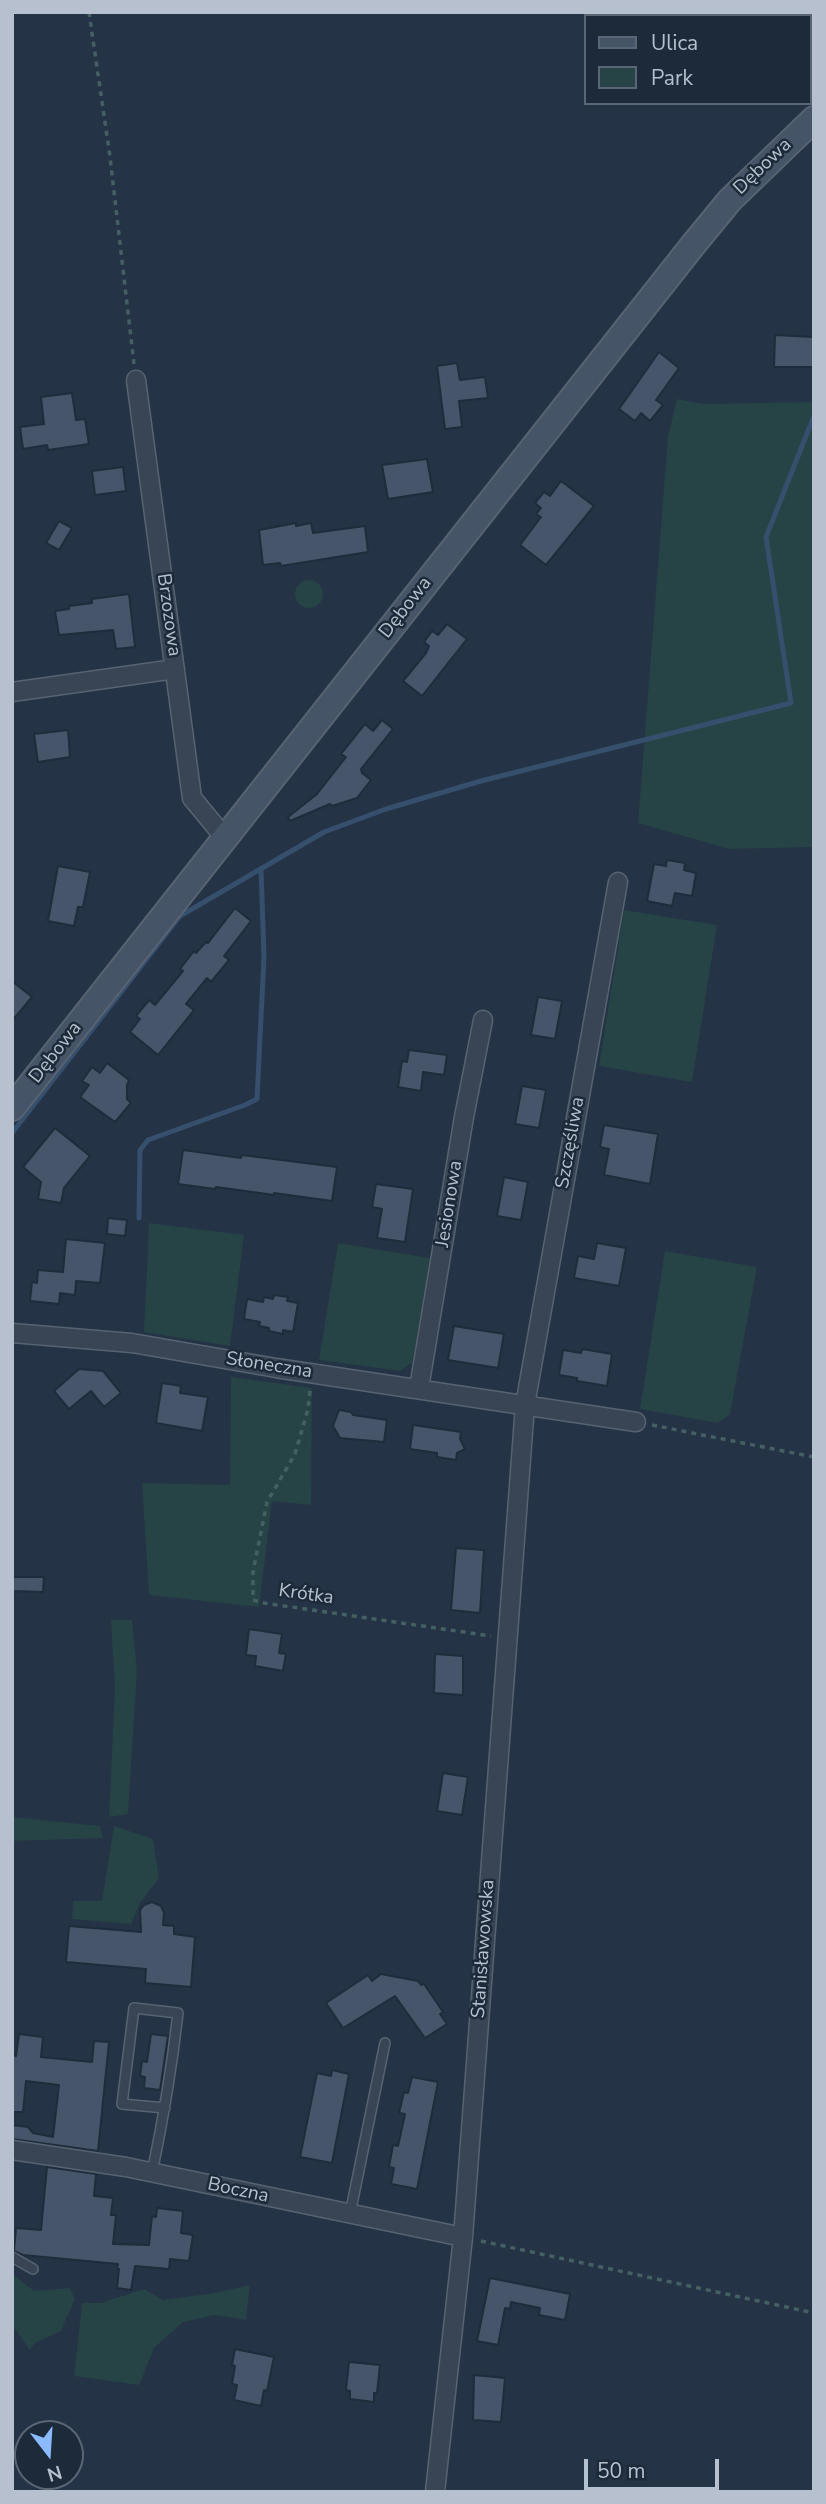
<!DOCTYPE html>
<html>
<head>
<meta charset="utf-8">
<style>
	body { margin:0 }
	#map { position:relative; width:826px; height:2504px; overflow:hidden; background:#243345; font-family:"Nunito Sans",sans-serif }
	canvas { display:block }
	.frame { position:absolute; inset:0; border:14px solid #b6c0ce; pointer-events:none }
	.legend { position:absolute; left:584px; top:14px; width:228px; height:91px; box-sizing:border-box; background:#1d2a39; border:2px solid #5a6675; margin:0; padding:9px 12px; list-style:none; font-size:21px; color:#b6c0ce }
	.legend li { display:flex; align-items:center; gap:14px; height:35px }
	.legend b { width:35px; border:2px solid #5a6675 }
	.north { position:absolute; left:14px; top:2420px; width:70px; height:70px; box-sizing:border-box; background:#1d2a39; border:2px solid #5a6675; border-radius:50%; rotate:163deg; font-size:19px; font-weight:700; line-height:28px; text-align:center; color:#b6c0ce }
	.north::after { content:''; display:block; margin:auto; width:24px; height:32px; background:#8abaff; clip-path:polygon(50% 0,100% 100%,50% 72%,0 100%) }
	.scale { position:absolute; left:584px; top:2459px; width:135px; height:32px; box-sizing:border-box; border:4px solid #b6c0ce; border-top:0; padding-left:9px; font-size:21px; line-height:24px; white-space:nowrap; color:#b6c0ce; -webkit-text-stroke:5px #1d2a39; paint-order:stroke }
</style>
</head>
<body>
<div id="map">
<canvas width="826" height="2504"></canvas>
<div class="frame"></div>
<ul class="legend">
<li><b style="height:9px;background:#465467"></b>Ulica</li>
<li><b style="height:19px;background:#264345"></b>Park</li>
</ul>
<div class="north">N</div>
<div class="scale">50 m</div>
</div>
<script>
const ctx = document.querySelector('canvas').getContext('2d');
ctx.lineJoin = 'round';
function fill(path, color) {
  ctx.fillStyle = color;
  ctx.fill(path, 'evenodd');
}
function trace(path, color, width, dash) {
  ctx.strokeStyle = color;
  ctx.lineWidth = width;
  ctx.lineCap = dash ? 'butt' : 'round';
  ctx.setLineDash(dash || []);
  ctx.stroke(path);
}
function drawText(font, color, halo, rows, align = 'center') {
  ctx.font = font + ' "Nunito Sans",sans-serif';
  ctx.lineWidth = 5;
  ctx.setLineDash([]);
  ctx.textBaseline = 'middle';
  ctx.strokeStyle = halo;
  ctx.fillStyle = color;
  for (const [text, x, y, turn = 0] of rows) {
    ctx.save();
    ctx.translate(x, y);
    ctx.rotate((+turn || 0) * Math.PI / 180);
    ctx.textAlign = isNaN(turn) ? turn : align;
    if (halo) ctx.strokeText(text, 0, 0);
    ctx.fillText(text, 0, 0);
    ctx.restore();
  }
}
const green = new Path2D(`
	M 677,399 L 703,404 L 814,402 L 814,847 L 729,849 L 638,823 L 668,436 Z
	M295 594a14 14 0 1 1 28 0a14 14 0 1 1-28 0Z
	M 624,910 L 717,925 L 692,1082 L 599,1066 Z
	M 149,1223 L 244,1235 L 230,1346 L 144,1332 Z
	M 338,1243 L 430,1258 L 412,1363 L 400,1371 L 319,1360 Z
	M 665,1251 L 757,1267 L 730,1414 L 718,1423 L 640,1409 Z
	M 231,1377 L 312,1388 L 311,1505 L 272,1501 L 259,1607 L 149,1595 L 142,1483 L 230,1485 Z
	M 111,1620 L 132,1620 L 137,1671 L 128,1814 L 109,1817 L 115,1687 Z
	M 12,1817 L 100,1826 L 103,1838 L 12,1841 Z
	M 114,1826 L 153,1839 L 159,1878 L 140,1903 L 131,1924 L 72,1919 L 73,1901 L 102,1901 Z
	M 12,2274 L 34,2291 L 70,2288 L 75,2299 L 61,2331 L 35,2343 L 30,2350 L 12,2325 Z
	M 250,2285 L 246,2320 L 215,2315 L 183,2322 L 154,2348 L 139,2385 L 74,2376 L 82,2303 L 101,2303 L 144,2289 L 163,2300 L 214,2293 Z`);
const stream = new Path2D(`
	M 12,1133 L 180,916 L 324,832 L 386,809 L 481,781 L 791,703 L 766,537 L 814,416
	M 139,1218 L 140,1150 L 148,1140 L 245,1105 L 257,1099 L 264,957 L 261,869`);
const building = new Path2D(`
	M 775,335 L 814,337 L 814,367 L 774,367 Z
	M 659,352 L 679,368 L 656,400 L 663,405 L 650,421 L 641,413 L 635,421 L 619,409 Z
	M 457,363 L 460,380 L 485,377 L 488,398 L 459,401 L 462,427 L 445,429 L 437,366 Z
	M 72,393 L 76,420 L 85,419 L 89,444 L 48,450 L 47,445 L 23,449 L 20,427 L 44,424 L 41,397 Z
	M 427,459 L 433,492 L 388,499 L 382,465 Z
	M 123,467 L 126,491 L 95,495 L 92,471 Z
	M 561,481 L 594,506 L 546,565 L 520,545 L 541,517 L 536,514 L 541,508 L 535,503 L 544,492 L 550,496 Z
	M 59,521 L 72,528 L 59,550 L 46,543 Z
	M 296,523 L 296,526 L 311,523 L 313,533 L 365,526 L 368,552 L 281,566 L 280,563 L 263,565 L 259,530 Z
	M 129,594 L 135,647 L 116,649 L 113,630 L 59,635 L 55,611 L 69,609 L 69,606 L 92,603 L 92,599 Z
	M 447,624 L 467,639 L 422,696 L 403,681 L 426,653 L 429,646 L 424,642 L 432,631 L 438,635 Z
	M 382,720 L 393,729 L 361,769 L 362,773 L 371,780 L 357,798 L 332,806 L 330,804 L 290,821 L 288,817 L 317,794 L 346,757 L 341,754 L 365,724 L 373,731 Z
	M 68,730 L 70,757 L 38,762 L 34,734 Z
	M 667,860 L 685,863 L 684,870 L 696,873 L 692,896 L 675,893 L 672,906 L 647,901 L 654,864 L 666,866 Z
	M 58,866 L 90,872 L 83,907 L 78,907 L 74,926 L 48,921 Z
	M 235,908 L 251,921 L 224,956 L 229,960 L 211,982 L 207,978 L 186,1004 L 194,1010 L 158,1055 L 130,1032 L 140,1019 L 136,1016 L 149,1000 L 155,1005 L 183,971 L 180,969 L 194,951 L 196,953 L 206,942 L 208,943 Z
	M 12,981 L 32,997 L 12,1021 Z
	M 538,997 L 562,1001 L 555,1039 L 531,1035 Z
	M 409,1050 L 447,1055 L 444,1075 L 423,1072 L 421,1091 L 398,1087 L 402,1061 L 407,1062 Z
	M 107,1063 L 129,1080 L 127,1085 L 127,1099 L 131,1103 L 115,1122 L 80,1097 L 89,1085 L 82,1081 L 92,1067 L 100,1073 Z
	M 522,1086 L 546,1090 L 539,1128 L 515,1124 Z
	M 604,1125 L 658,1134 L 650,1184 L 604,1175 L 609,1149 L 600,1147 Z
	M 55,1128 L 90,1156 L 64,1188 L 61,1203 L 38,1199 L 41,1182 L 23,1167 Z
	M 183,1150 L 241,1158 L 242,1155 L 337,1167 L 332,1201 L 274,1193 L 274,1195 L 216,1187 L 215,1189 L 178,1184 Z
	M 504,1177 L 528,1182 L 521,1220 L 497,1216 Z
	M 376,1184 L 413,1189 L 405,1242 L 377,1238 L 382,1209 L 372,1207 Z
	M 108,1218 L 127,1220 L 125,1236 L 107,1234 Z
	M 66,1239 L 105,1243 L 100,1283 L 76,1281 L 75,1295 L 60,1293 L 59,1304 L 30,1301 L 32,1282 L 37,1283 L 38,1270 L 63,1272 Z
	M 597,1243 L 626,1248 L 619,1286 L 574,1278 L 578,1256 L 594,1259 Z
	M 274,1295 L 288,1297 L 287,1301 L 298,1303 L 293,1332 L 283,1330 L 283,1334 L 269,1331 L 269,1328 L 259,1326 L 260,1322 L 244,1319 L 247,1299 L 263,1302 L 264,1297 L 273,1299 Z
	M 454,1326 L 504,1334 L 498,1368 L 448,1360 Z
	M 582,1349 L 612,1354 L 607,1386 L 577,1381 L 577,1378 L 559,1375 L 563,1350 L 581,1353 Z
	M 79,1369 L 103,1371 L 121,1393 L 104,1407 L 91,1391 L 69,1409 L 54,1391 Z
	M 162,1383 L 181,1386 L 180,1393 L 208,1397 L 202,1431 L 156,1423 Z
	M 339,1410 L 351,1412 L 353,1415 L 387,1420 L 384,1442 L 340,1438 L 333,1426 Z
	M 413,1425 L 461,1432 L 460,1439 L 465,1449 L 457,1453 L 456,1460 L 437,1457 L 437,1453 L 410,1449 Z
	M 456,1548 L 484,1550 L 480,1613 L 451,1610 Z
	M 12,1577 L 44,1577 L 43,1592 L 12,1591 Z
	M 249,1629 L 282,1634 L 279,1653 L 286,1654 L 283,1671 L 255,1666 L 256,1656 L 246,1655 Z
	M 435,1654 L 463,1656 L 463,1695 L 434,1693 Z
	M 443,1773 L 468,1777 L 462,1815 L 437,1811 Z
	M 152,1902 L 161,1906 L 164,1913 L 163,1925 L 174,1926 L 174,1934 L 195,1937 L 191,1987 L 145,1983 L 146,1969 L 66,1962 L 69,1926 L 141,1932 L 140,1910 L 144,1905 Z
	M 381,1974 L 418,1981 L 421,1985 L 424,1984 L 443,2012 L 440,2014 L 447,2024 L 425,2038 L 395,1996 L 343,2028 L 326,2003 L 368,1975 L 372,1981 Z
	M 19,2034 L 43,2037 L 41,2057 L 92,2062 L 94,2041 L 109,2042 L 98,2151 L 12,2139 L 12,2125 L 28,2127 L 33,2133 L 53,2137 L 59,2085 L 26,2081 L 23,2112 L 12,2112 L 12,2055 L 16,2056 Z
	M 151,2034 L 168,2036 L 160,2090 L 144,2088 L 145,2077 L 140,2076 L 142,2061 L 147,2062 Z
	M 332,2070 L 349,2074 L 332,2163 L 300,2157 L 317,2073 L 331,2076 Z
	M 412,2077 L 438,2082 L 417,2189 L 391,2184 L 394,2168 L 389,2167 L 393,2145 L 398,2146 L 405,2114 L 399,2113 L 404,2092 L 408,2093 Z
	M 47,2167 L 96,2174 L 94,2196 L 113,2198 L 111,2215 L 116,2215 L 113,2244 L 149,2245 L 152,2216 L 156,2217 L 157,2208 L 183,2211 L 181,2233 L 193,2235 L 189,2261 L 170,2259 L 169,2269 L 135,2266 L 131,2290 L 117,2288 L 119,2269 L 117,2269 L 118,2264 L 23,2255 L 14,2251 L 16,2228 L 41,2230 Z
	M 490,2278 L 570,2294 L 565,2320 L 539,2315 L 540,2308 L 511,2302 L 510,2309 L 505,2308 L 498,2345 L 477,2341 Z
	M 235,2349 L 274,2357 L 267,2391 L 264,2390 L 261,2406 L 234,2400 L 237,2385 L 232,2384 L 235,2366 L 232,2365 Z
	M 349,2362 L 380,2365 L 377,2393 L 374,2393 L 374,2402 L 350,2399 L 350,2391 L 346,2390 Z
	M 474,2375 L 505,2378 L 501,2422 L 473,2420 Z`);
const path = new Path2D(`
	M 89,12 L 110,157 L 134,364
	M 310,1391 L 308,1409 L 295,1454 L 267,1502 L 253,1572 L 253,1600 L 264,1603 L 491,1636
	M 652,1425 L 814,1457
	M 481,2241 L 814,2313`);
const lane = new Path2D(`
	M 152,2173 C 163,2120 172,2067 178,2013 L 134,2008 L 122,2104 L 165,2108
	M 350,2214 L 385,2043
	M 12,2257 L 33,2269`);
const street = new Path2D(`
	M 136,380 L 192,798 L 225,838
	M 12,692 L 175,669
	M 12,1333 L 132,1343 L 276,1368 L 636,1422
	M 419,1388 L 464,1117 L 483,1020
	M 12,2150 L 126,2167 L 463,2237
	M 435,2492 L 463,2237 L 525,1405 L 618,882`);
const secondary = new Path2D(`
	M 12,1108 L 693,245 L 730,200 L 814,119`);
const streetNames = [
	["Dębowa",763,167,-44],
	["Dębowa",406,608,-52],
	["Brzozowa",168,615,82],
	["Dębowa",56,1053,-52],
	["Szczęśliwa",571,1143,-80],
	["Jesionowa",450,1204,-81],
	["Słoneczna",269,1366,9],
	["Krótka",306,1595,8],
	["Stanisławowska",484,1949,-86],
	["Boczna",238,2191,12]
];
fill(green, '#264345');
trace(stream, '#364f6d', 5);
fill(building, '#465569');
trace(building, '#1f2c3b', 2);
trace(lane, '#576371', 12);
trace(street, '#576371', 21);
trace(secondary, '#576371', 28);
trace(path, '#456062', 3.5, [5, 5]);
trace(lane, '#394554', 9);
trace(street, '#394554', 18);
trace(secondary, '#465467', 24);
drawText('19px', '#b6c0ce', '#1d2a39', streetNames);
</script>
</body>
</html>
